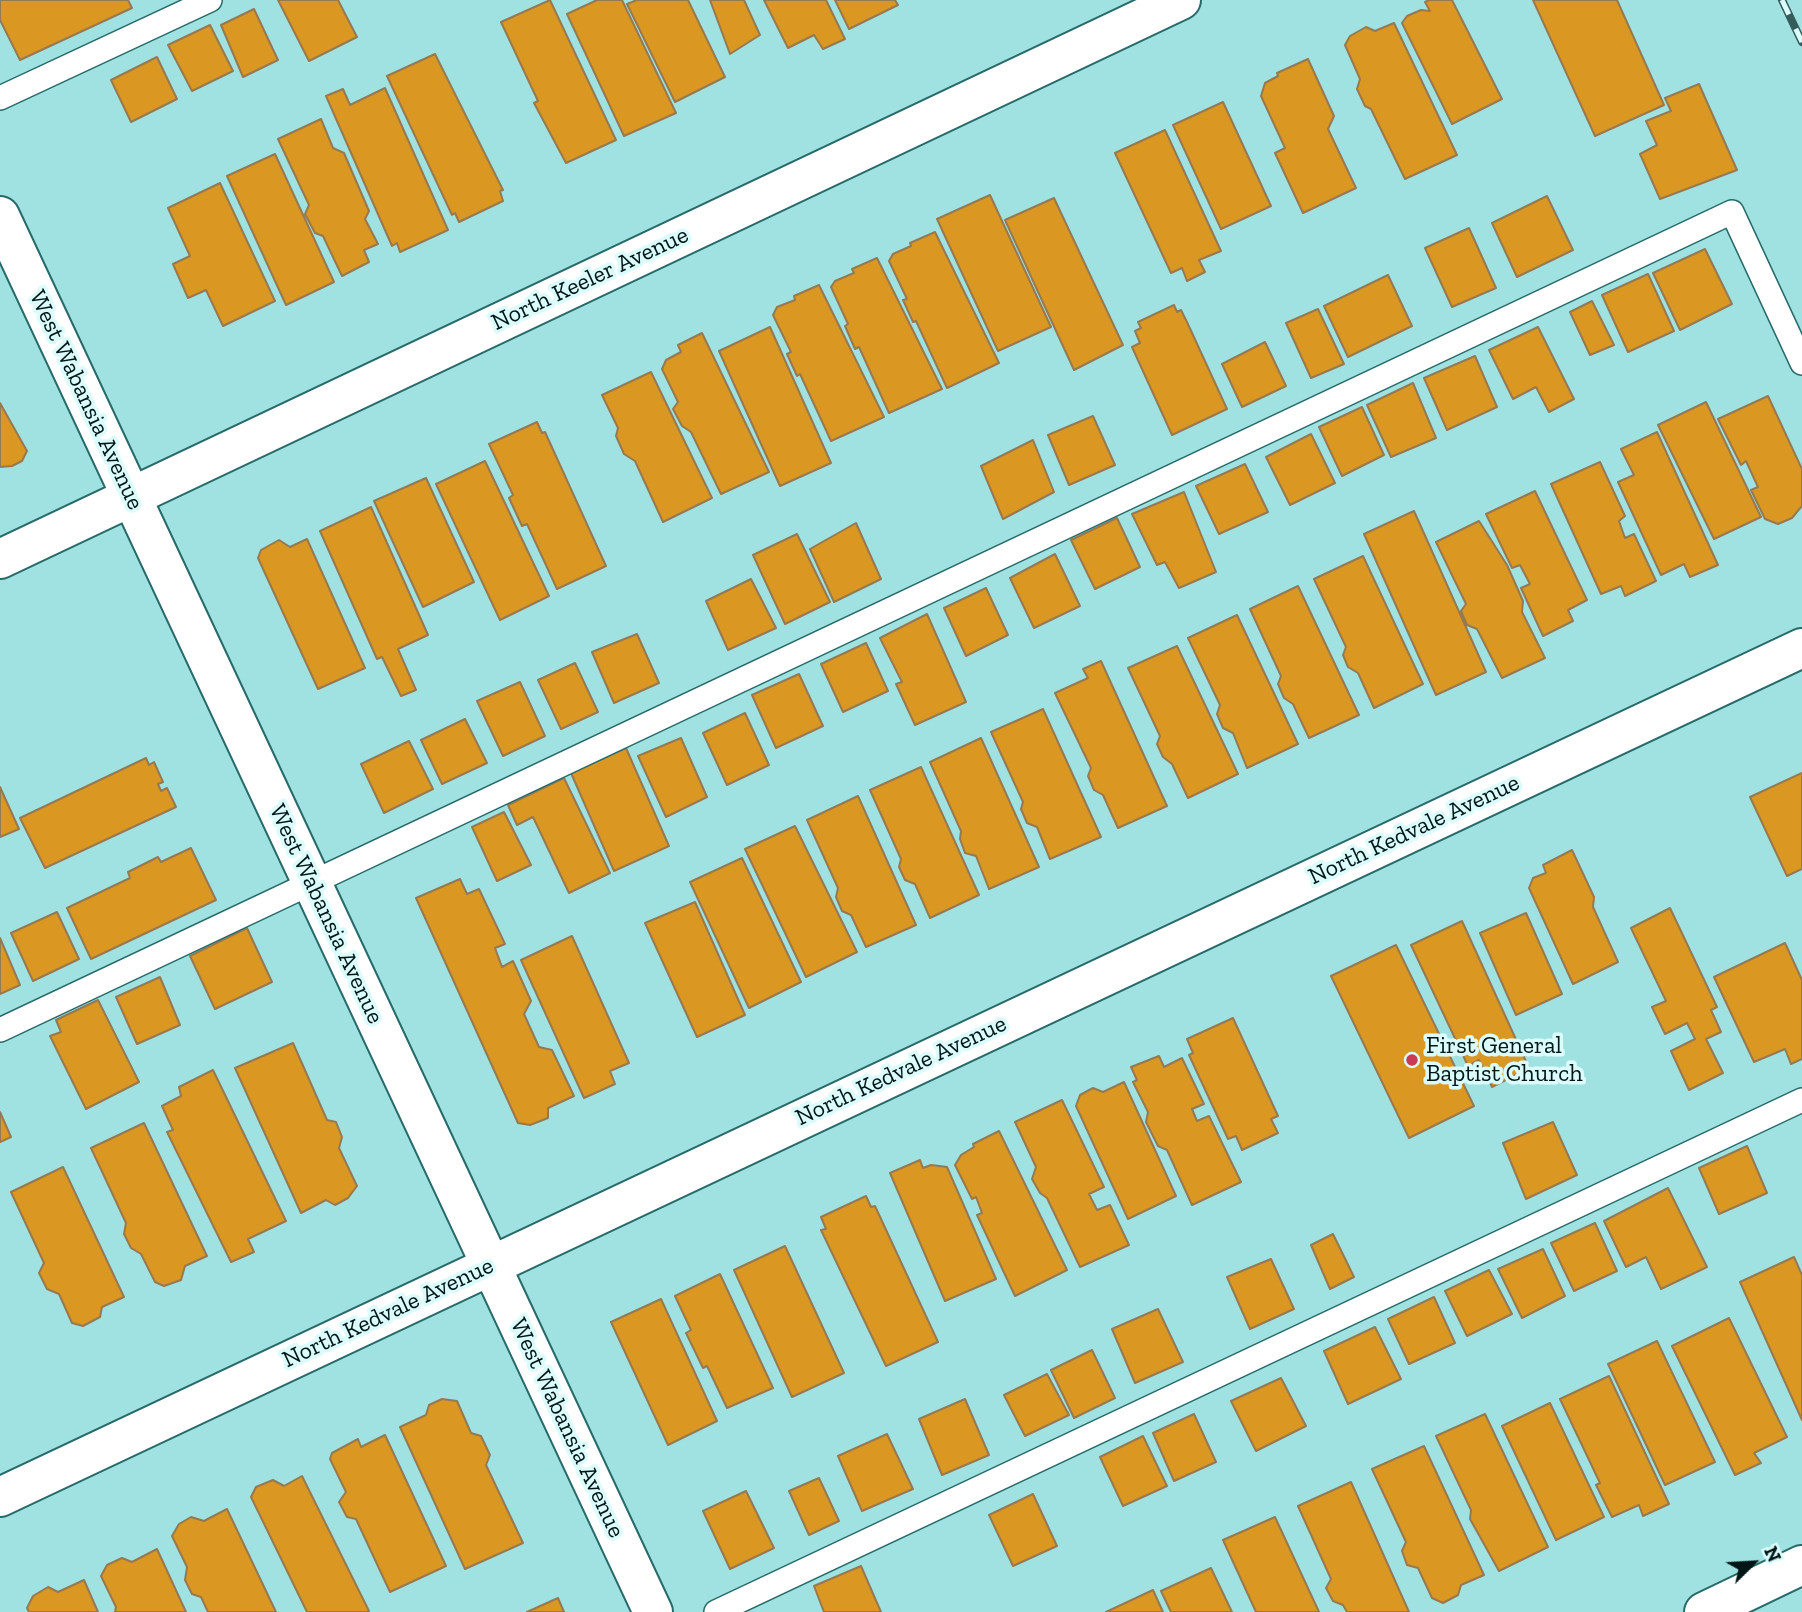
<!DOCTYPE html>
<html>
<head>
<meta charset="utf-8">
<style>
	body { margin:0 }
	#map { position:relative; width:1802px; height:1612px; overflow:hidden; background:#a0e2e1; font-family:"Zilla Slab",serif }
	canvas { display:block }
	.north { position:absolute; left:1718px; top:1528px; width:70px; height:70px; -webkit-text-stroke:5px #dcfcfc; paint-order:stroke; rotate:66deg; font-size:19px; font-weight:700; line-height:28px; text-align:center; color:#001616 }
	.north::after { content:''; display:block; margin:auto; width:24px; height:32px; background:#001616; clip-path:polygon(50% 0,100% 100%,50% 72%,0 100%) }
</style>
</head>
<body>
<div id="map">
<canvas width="1802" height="1612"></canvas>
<div class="north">N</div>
</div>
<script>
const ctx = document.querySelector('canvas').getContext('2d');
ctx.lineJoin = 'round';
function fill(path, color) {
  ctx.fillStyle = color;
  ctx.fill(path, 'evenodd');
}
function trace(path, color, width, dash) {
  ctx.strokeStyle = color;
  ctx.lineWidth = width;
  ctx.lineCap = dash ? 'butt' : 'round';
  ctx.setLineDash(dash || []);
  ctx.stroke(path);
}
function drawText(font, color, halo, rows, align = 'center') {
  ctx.font = font + ' "Zilla Slab",serif';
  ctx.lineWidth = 7;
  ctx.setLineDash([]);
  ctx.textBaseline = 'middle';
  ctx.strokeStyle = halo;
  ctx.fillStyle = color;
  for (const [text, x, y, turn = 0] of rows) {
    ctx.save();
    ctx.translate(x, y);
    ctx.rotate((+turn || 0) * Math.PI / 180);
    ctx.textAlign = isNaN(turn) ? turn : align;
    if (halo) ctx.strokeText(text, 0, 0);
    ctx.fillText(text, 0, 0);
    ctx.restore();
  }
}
const building = new Path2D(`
	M 0,0 L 128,0 L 132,8 L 20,60 L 0,20 Z
	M 278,0 L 338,0 L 357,37 L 309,61 Z
	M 550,0 L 616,140 L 566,163 L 534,103 L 538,101 L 501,22 Z
	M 597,0 L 622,0 L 676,113 L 624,136 L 567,14 Z
	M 637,0 L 688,0 L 725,77 L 675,102 L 627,4 Z
	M 710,0 L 744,0 L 760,35 L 730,54 Z
	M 764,0 L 826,0 L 845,39 L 823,49 L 814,35 L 788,48 Z
	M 835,0 L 895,0 L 898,5 L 849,29 Z
	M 1429,0 L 1452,0 L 1502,99 L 1452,124 L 1402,23 L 1407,16 L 1421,10 L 1430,11 L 1425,2 Z
	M 1533,0 L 1617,0 L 1664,105 L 1595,136 Z
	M 254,9 L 278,60 L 243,77 L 221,25 Z
	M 1394,23 L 1457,155 L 1405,179 L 1371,109 L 1365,106 L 1357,89 L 1360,79 L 1345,45 L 1350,36 L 1366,27 L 1375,31 Z
	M 210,25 L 233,71 L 192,91 L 168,45 Z
	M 435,54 L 503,190 L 500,191 L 503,201 L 459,222 L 455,213 L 452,215 L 387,76 Z
	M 157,57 L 177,99 L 131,122 L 111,80 Z
	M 1308,59 L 1334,116 L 1328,129 L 1356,188 L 1303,213 L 1275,153 L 1285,148 L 1261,96 L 1265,83 L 1278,76 L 1277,73 Z
	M 1699,84 L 1737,170 L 1660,199 L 1640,154 L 1657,145 L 1646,121 L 1671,111 L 1665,98 Z
	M 385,88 L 448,230 L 400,252 L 397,243 L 392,246 L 326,96 L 343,89 L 350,105 Z
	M 1223,102 L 1271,206 L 1221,229 L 1173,125 Z
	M 321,119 L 333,148 L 344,153 L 369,211 L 365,219 L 378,244 L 364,250 L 369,262 L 342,276 L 323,236 L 315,233 L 305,214 L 309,205 L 278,139 Z
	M 1165,130 L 1221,251 L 1199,260 L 1205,272 L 1187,281 L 1182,268 L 1171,273 L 1115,153 Z
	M 275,154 L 334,282 L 286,305 L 227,176 Z
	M 220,183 L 275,301 L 223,326 L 206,290 L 188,298 L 173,264 L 190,256 L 168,208 Z
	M 990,195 L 1051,327 L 998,351 L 937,219 Z
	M 1547,196 L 1573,250 L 1517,277 L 1492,223 Z
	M 1054,198 L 1123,345 L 1074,370 L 1005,220 Z
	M 1469,228 L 1496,288 L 1452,307 L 1425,248 Z
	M 935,232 L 999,363 L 947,388 L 916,321 L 913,322 L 903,300 L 907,299 L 889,261 L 893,254 L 911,246 L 910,243 Z
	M 1705,249 L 1732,304 L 1680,330 L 1653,273 Z
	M 877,258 L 942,389 L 889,413 L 859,347 L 855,349 L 845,326 L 848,324 L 831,287 L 835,281 L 854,273 L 852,269 Z
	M 1648,274 L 1674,331 L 1628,352 L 1602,295 Z
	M 1388,275 L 1412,326 L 1348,357 L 1324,306 Z
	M 819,285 L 884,417 L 831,441 L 800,374 L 797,376 L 787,354 L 791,352 L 773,315 L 777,307 L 795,300 L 794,296 Z
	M 1592,301 L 1614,345 L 1590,355 L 1570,312 Z
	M 1174,305 L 1177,312 L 1181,310 L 1187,322 L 1227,409 L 1172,435 L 1132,347 L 1140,343 L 1135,331 L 1141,328 L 1138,322 Z
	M 1318,309 L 1344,364 L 1311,378 L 1286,323 Z
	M 770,327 L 831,463 L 780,486 L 719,351 Z
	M 1538,327 L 1574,399 L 1549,412 L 1536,387 L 1513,399 L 1489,350 Z
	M 702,333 L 769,472 L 721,494 L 691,432 L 682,426 L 673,409 L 678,402 L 662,369 L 666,360 L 681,352 L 678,345 Z
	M 1265,342 L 1286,386 L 1242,407 L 1222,364 Z
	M 1475,356 L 1497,407 L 1447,430 L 1424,378 Z
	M 651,372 L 712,498 L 663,522 L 635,461 L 624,454 L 616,436 L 618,428 L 602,395 Z
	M 1413,383 L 1436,438 L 1391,457 L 1367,405 Z
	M 1768,396 L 1802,469 L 1802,506 L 1792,518 L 1778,524 L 1765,519 L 1751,490 L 1758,487 L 1746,461 L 1741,465 L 1718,419 Z
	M 1706,402 L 1761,517 L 1714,539 L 1658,425 Z
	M 0,403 L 27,451 L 22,461 L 12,466 L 0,467 Z
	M 1362,407 L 1384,455 L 1342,476 L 1319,427 Z
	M 1093,416 L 1115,465 L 1069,485 L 1048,435 Z
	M 537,422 L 542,433 L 545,432 L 606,566 L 557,589 L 527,524 L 522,526 L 509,498 L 513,495 L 489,444 Z
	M 1657,432 L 1718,565 L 1690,577 L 1684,564 L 1661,575 L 1618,482 L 1634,475 L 1621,449 Z
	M 1311,434 L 1335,483 L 1290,505 L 1266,457 Z
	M 1033,440 L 1054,492 L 1003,519 L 981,466 Z
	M 485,461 L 549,596 L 500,620 L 436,484 Z
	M 1600,462 L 1625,516 L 1619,521 L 1625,538 L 1634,534 L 1656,581 L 1625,596 L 1621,586 L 1601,594 L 1551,484 Z
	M 1245,464 L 1268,512 L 1219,534 L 1196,486 Z
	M 426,478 L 474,582 L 423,607 L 374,501 Z
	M 1535,491 L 1587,600 L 1568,610 L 1573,621 L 1543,636 L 1521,588 L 1530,584 L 1520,565 L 1512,568 L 1486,514 Z
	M 1184,492 L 1216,572 L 1179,588 L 1165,562 L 1157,565 L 1132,514 Z
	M 371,507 L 428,635 L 398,649 L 416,690 L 401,696 L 382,657 L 377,659 L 320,531 Z
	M 1414,511 L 1486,672 L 1436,695 L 1364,534 Z
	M 1117,518 L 1140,567 L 1095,589 L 1071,540 Z
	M 1479,521 L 1507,565 L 1523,601 L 1522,612 L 1545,658 L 1502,678 L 1477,629 L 1467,625 L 1461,611 L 1466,604 L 1436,542 Z
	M 856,523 L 881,579 L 834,602 L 810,549 Z
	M 797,534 L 830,602 L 785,624 L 753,555 Z
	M 307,539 L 365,668 L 318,689 L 258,558 L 261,550 L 279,540 L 290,547 Z
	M 1055,554 L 1080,606 L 1034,628 L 1010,578 Z
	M 1363,556 L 1423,684 L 1374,708 L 1358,673 L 1348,667 L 1343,655 L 1346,647 L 1314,579 Z
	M 751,579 L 776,628 L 728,650 L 706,601 Z
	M 1298,586 L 1359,715 L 1309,738 L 1293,704 L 1284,698 L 1278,684 L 1281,676 L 1250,609 Z
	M 986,588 L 1008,635 L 966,656 L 944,608 Z
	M 927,614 L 966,702 L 915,725 L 896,684 L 902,682 L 880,638 Z
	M 1237,615 L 1298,744 L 1247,768 L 1233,733 L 1223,728 L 1217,714 L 1220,705 L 1188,638 Z
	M 637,634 L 659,683 L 614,703 L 592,652 Z
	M 866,643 L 888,691 L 843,712 L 821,664 Z
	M 1177,646 L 1238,774 L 1188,798 L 1172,764 L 1163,757 L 1157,744 L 1160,736 L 1128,668 Z
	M 1101,661 L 1167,806 L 1118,828 L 1103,795 L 1094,790 L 1088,776 L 1091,768 L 1055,693 L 1088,678 L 1083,669 Z
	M 575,663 L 598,712 L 561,729 L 538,680 Z
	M 799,674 L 823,726 L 776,748 L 752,695 Z
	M 520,682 L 545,736 L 503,756 L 477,701 Z
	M 1043,709 L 1101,837 L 1050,859 L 1037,827 L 1027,823 L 1021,809 L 1023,802 L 991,732 Z
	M 745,713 L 769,765 L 727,785 L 703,733 Z
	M 465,719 L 487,763 L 442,784 L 421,740 Z
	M 681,738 L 707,797 L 666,817 L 638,756 Z
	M 981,738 L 1039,867 L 989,889 L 976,856 L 965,853 L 960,839 L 961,831 L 930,762 Z
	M 409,741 L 433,789 L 384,813 L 361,764 Z
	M 626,748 L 669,846 L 614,871 L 571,773 Z
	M 146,758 L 149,765 L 154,762 L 163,782 L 158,784 L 161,791 L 167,788 L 176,807 L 45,868 L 20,818 Z
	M 921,767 L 979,895 L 930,918 L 915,884 L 905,880 L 899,867 L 901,859 L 870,790 Z
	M 1802,773 L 1802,869 L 1787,876 L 1750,797 Z
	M 564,778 L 610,873 L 569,893 L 533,817 L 517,825 L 508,805 Z
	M 0,787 L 19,829 L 0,837 Z
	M 858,796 L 916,925 L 866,947 L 851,915 L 842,911 L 836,897 L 838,888 L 807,820 Z
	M 504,812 L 531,865 L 497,881 L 472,827 Z
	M 795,826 L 857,952 L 806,977 L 745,849 Z
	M 191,848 L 216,900 L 91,959 L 67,908 L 130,878 L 128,872 L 158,857 L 161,862 Z
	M 1572,850 L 1594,897 L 1593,907 L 1618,962 L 1573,984 L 1529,888 L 1533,878 L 1546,873 L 1543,865 Z
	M 742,858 L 801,982 L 749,1008 L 690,882 Z
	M 460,879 L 467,894 L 479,889 L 505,944 L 495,948 L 502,967 L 513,961 L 531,1001 L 524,1014 L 539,1047 L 552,1050 L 574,1096 L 548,1108 L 548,1118 L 530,1125 L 518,1123 L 416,898 Z
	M 695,902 L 745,1015 L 697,1037 L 645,923 Z
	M 1670,908 L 1717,1007 L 1711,1010 L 1721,1032 L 1706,1039 L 1723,1073 L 1689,1090 L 1671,1051 L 1695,1039 L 1687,1023 L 1665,1034 L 1652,1007 L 1666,1001 L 1631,928 Z
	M 57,912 L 79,959 L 33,981 L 11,933 Z
	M 1526,913 L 1562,994 L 1516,1015 L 1480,933 Z
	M 1462,921 L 1529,1068 L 1492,1087 L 1479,1060 L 1468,1066 L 1411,945 Z
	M 247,928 L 272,982 L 215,1009 L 190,956 Z
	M 572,936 L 629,1063 L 610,1071 L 615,1084 L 584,1098 L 521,960 Z
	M 0,938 L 20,985 L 0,994 Z
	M 1785,943 L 1802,980 L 1802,1059 L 1791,1064 L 1785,1049 L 1754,1062 L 1714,977 Z
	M 1396,945 L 1474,1106 L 1409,1138 L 1331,976 Z
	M 160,977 L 180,1025 L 137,1044 L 116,997 Z
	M 98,1000 L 139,1082 L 86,1109 L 50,1036 L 61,1032 L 56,1020 Z
	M 1233,1018 L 1278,1116 L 1271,1119 L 1278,1133 L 1242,1150 L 1236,1136 L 1228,1139 L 1189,1055 L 1193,1053 L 1187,1039 Z
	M 293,1043 L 327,1120 L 336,1122 L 342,1137 L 339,1148 L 357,1186 L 348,1198 L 335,1205 L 326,1200 L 301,1213 L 235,1068 Z
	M 1159,1056 L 1164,1067 L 1182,1058 L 1204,1104 L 1192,1109 L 1197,1121 L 1209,1116 L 1241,1182 L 1192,1205 L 1167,1150 L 1158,1146 L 1146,1122 L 1148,1112 L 1133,1082 L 1137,1080 L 1131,1067 Z
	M 213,1070 L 286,1221 L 248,1239 L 254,1252 L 231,1262 L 167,1132 L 173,1130 L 162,1106 L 181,1096 L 179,1087 Z
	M 1124,1082 L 1176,1196 L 1128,1219 L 1076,1106 L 1080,1095 L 1093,1088 L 1103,1092 Z
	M 1062,1100 L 1104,1187 L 1089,1194 L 1097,1210 L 1110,1205 L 1129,1245 L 1080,1267 L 1047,1198 L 1040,1193 L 1032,1179 L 1036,1167 L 1015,1122 Z
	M 0,1112 L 11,1137 L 0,1142 Z
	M 1553,1122 L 1577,1175 L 1526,1199 L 1503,1143 Z
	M 144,1123 L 207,1256 L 185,1266 L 181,1280 L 164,1286 L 155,1282 L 141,1254 L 131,1248 L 124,1234 L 126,1223 L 91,1148 Z
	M 999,1131 L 1067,1270 L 1015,1296 L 977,1215 L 982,1213 L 976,1197 L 972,1199 L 955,1165 L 961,1155 L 974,1147 L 973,1144 Z
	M 1747,1146 L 1767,1193 L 1719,1214 L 1699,1168 Z
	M 920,1160 L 923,1168 L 931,1165 L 947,1167 L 996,1279 L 945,1301 L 890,1173 Z
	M 63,1167 L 124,1297 L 102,1307 L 100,1317 L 83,1326 L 72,1323 L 59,1294 L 47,1289 L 39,1273 L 44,1263 L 11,1192 Z
	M 1668,1188 L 1707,1267 L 1661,1289 L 1646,1257 L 1626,1267 L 1604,1221 Z
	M 866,1196 L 871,1207 L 875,1206 L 938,1342 L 886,1366 L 821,1230 L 826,1229 L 821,1217 Z
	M 1595,1223 L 1617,1271 L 1574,1291 L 1551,1243 Z
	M 1333,1234 L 1354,1277 L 1330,1289 L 1311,1245 Z
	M 785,1246 L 844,1373 L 792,1397 L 734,1270 Z
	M 1543,1249 L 1565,1296 L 1522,1318 L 1498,1269 Z
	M 1794,1257 L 1802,1275 L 1802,1420 L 1740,1282 Z
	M 1271,1259 L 1294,1309 L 1250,1329 L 1227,1277 Z
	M 1489,1270 L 1512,1314 L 1467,1336 L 1445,1291 Z
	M 720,1274 L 773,1388 L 727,1408 L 707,1366 L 703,1368 L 686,1333 L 691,1330 L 675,1296 Z
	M 1434,1297 L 1455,1343 L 1409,1364 L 1388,1319 Z
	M 661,1299 L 717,1421 L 668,1445 L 611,1322 Z
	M 1158,1309 L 1183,1362 L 1135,1383 L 1112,1329 Z
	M 1729,1318 L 1787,1437 L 1754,1453 L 1761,1463 L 1735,1475 L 1672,1346 Z
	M 1375,1327 L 1401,1379 L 1348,1404 L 1324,1351 Z
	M 1657,1341 L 1715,1462 L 1665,1485 L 1608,1364 Z
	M 1092,1350 L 1115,1398 L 1074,1418 L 1051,1370 Z
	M 1047,1374 L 1069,1415 L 1025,1436 L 1004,1395 Z
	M 1609,1376 L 1669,1504 L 1643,1516 L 1639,1505 L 1612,1517 L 1596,1485 L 1600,1483 L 1560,1399 Z
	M 1281,1378 L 1306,1426 L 1256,1451 L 1231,1401 Z
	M 442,1399 L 457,1401 L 471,1433 L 481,1436 L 490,1455 L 486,1465 L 523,1543 L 465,1569 L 400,1427 L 426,1415 L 429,1405 Z
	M 965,1399 L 989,1455 L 942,1475 L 919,1419 Z
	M 1550,1403 L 1604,1517 L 1556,1540 L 1502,1426 Z
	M 1194,1414 L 1216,1462 L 1174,1481 L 1153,1433 Z
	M 1485,1414 L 1548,1547 L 1499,1571 L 1470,1519 L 1471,1510 L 1436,1436 Z
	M 887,1434 L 913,1489 L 862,1511 L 838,1456 Z
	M 385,1435 L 446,1566 L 390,1592 L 356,1519 L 347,1517 L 339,1502 L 346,1492 L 330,1459 L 332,1453 L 358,1439 L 361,1447 Z
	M 1143,1436 L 1167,1486 L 1123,1506 L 1100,1457 Z
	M 1424,1446 L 1484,1575 L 1461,1585 L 1458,1595 L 1443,1603 L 1432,1598 L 1418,1568 L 1407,1565 L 1402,1551 L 1406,1542 L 1372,1469 Z
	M 302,1476 L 369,1611 L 367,1612 L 307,1612 L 251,1497 L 256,1487 L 273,1480 L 284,1486 Z
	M 819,1478 L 839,1521 L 809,1535 L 789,1491 Z
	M 1351,1482 L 1409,1612 L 1347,1612 L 1343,1605 L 1333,1601 L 1326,1588 L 1331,1579 L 1298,1506 Z
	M 746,1491 L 774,1548 L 730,1569 L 703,1511 Z
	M 1033,1494 L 1057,1546 L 1013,1566 L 989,1515 Z
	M 227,1509 L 276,1612 L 208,1612 L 201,1597 L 192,1594 L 185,1580 L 187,1567 L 172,1536 L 179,1524 L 191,1517 L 204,1521 Z
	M 1275,1517 L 1319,1612 L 1256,1612 L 1223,1540 Z
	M 157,1549 L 186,1612 L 115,1612 L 116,1607 L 101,1576 L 107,1565 L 122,1558 L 132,1562 Z
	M 861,1566 L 881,1612 L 824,1612 L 814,1586 Z
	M 1211,1568 L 1232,1612 L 1171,1612 L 1161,1591 Z
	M 84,1580 L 98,1612 L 29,1612 L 27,1608 L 33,1596 L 48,1587 L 58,1592 Z
	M 1153,1590 L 1163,1612 L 1106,1612 Z
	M 558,1598 L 564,1612 L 527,1612 Z`);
const service = new Path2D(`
	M 0,98 L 210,0
	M 0,1030 L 1732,212 L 1802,363
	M 716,1612 L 1802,1100`);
const minor = new Path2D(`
	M 0,216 L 653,1612
	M 0,559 L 1181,0
	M 0,1497 L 1802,648
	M 1704,1612 L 1802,1565`);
const rail = new Path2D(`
	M 1782,0 L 1802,42`);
const markers = [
	[1412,1060,7,"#ca3a54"]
];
const streetNames = [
	["North Keeler Avenue",590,279,-25],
	["West Wabansia Avenue",86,400,65],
	["North Kedvale Avenue",1414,830,-25],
	["West Wabansia Avenue",326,914,65],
	["North Kedvale Avenue",901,1071,-25],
	["North Kedvale Avenue",388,1313,-25],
	["West Wabansia Avenue",567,1428,65]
];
const poiNames = [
	["First General",1426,1046],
	["Baptist Church",1426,1074]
];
fill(building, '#da9721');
trace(building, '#967951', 2);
trace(service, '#276a69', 26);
trace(minor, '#276a69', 42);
trace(service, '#fff', 23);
trace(minor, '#fff', 38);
trace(rail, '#365b5b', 8);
trace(rail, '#dcfcfc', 5, [16]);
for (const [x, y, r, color] of markers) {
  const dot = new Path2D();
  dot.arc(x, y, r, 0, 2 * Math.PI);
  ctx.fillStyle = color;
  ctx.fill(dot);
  trace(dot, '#dcfcfc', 2.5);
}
drawText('24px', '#001616', '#dcfcfc', streetNames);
drawText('24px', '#001616', '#dcfcfc', poiNames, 'left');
</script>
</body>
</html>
